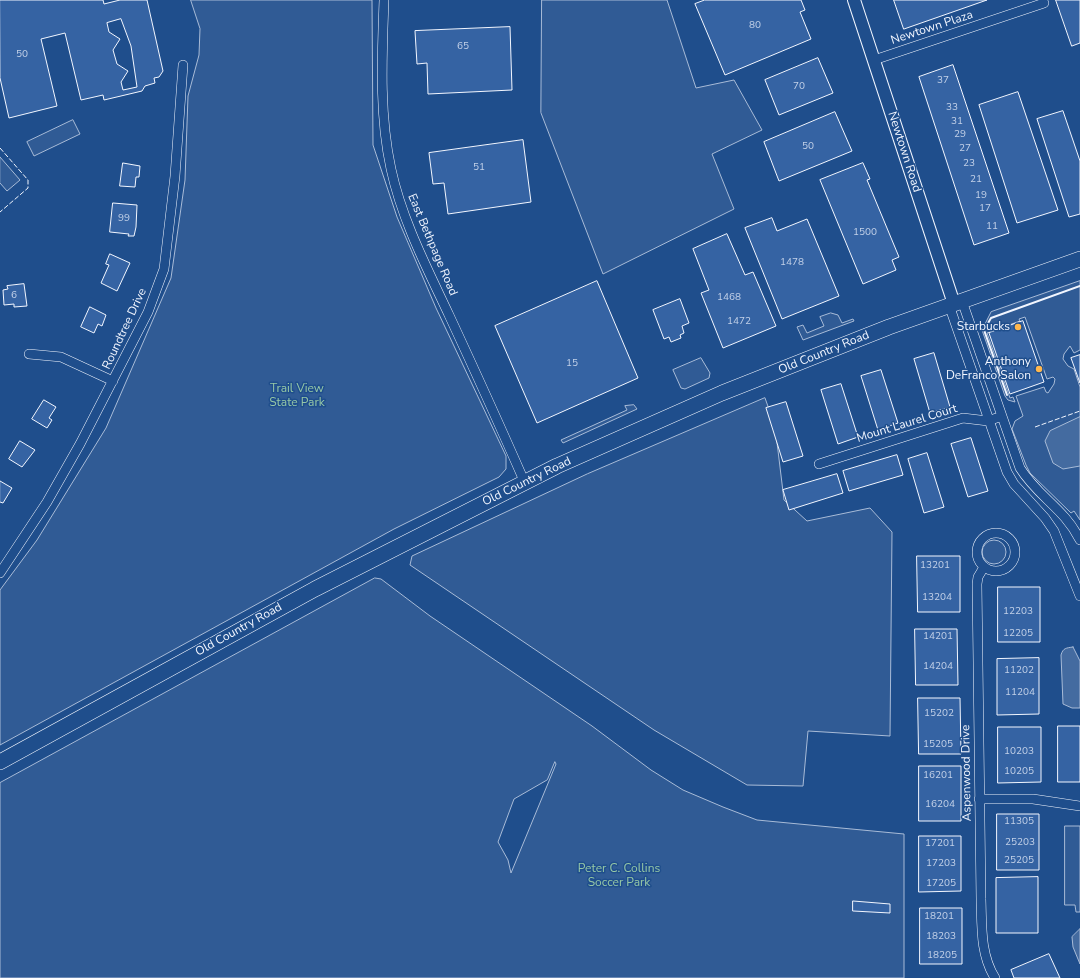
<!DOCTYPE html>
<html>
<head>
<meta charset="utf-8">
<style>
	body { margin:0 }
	canvas { display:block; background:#1f4e8c }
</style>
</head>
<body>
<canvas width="1080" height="978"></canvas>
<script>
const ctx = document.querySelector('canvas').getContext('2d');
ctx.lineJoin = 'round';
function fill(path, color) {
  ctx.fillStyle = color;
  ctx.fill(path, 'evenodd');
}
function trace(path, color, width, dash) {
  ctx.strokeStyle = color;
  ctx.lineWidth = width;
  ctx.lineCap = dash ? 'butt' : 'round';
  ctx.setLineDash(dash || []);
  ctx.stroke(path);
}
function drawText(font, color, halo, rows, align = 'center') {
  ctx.font = font + ' "Nunito Sans",sans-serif';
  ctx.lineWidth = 3;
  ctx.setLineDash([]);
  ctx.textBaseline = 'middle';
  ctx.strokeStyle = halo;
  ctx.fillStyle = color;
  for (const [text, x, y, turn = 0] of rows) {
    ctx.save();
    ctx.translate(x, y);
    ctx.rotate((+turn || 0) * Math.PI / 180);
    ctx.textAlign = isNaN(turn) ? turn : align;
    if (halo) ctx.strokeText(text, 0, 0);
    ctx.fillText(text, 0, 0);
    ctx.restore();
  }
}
const built = new Path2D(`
	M 191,0 L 372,0 L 373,145 L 397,217 L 436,308 L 506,456 L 506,469 L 499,477 L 394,529 L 0,745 L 0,590 L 37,540 L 106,428 L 171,278 L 185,180 L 188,96 L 199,55 L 200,29 Z
	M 542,0 L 667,0 L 696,88 L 734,80 L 762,130 L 712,154 L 734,209 L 603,274 L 541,113 Z
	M 73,120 L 80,134 L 34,156 L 27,142 Z
	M 0,157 L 20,180 L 7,191 L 0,183 Z
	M 1080,281 L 1080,350 L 1074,353 L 1070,346 L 1064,354 L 1063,359 L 1068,366 L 1074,369 L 1080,387 L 1080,520 L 1074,511 L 1071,513 L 1030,473 L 1026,465 L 1012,429 L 1015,421 L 1023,416 L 1016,396 L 1044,387 L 1046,392 L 1048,393 L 1054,384 L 1055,379 L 1053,377 L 1047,379 L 1025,317 L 1019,319 L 1020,321 L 987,333 L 1010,398 L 1013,397 L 1015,402 L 1008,400 L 1005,396 L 982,330 L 991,312 Z
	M 831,313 L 838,315 L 842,323 L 853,319 L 854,321 L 803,340 L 797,327 L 803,325 L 807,333 L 824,326 L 820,317 Z
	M 701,358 L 710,373 L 709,378 L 685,389 L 681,388 L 673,370 Z
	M 765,398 L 775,426 L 784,500 L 807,521 L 870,508 L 892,532 L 890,736 L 808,731 L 803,786 L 747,785 L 654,730 L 410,565 L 412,556 L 587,474 Z
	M 634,405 L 637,409 L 563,443 L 561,440 L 627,410 L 625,406 Z
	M982 552a12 12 0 1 1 24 0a12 12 0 1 1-24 0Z
	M 375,578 L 381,579 L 430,616 L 592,726 L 651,770 L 683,790 L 723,807 L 757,820 L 904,834 L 904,978 L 0,978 L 0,783 ZM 555,762 L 556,764 L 511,873 L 508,860 L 498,842 L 514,799 L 547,780 Z
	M 1065,826 L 1080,826 L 1080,912 L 1076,912 L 1075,905 L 1065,905 Z`);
const water = new Path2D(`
	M 1080,417 L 1080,466 L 1063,469 L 1053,463 L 1045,441 L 1050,431 Z
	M 1073,647 L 1080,661 L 1080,708 L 1072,708 L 1063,704 L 1061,655 C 1063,648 1066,648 1073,647 Z
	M 1080,929 L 1080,964 L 1073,947 L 1072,937 Z`);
const building = new Path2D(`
	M 0,0 L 103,0 L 104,4 L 120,0 L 147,0 L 163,71 L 159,77 L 154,78 L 155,83 L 145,86 L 142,91 L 104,100 L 103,95 L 81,100 L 65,33 L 41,39 L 57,106 L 9,118 L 0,78 ZM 121,19 L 131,46 L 137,87 L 123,90 L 121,82 L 128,71 L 117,64 L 113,50 L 120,39 L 109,32 L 107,23 Z
	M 705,0 L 801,0 L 805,10 L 800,12 L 811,39 L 725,75 L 695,4 Z
	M 894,0 L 987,0 L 904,29 Z
	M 1056,0 L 1080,0 L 1080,43 L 1072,46 Z
	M 510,27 L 512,90 L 428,94 L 427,63 L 417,64 L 415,31 Z
	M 818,58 L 833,93 L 779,115 L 765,80 Z
	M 953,65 L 1009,233 L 974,245 L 919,77 Z
	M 1018,92 L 1058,210 L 1017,223 L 979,105 Z
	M 1063,111 L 1080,161 L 1080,214 L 1069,217 L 1037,119 Z
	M 835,112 L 852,151 L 779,181 L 764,142 Z
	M 523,140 L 531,202 L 448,214 L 444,183 L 433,184 L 429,153 Z
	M 123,163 L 140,166 L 139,177 L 136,177 L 135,187 L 120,186 Z
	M 863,163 L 870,179 L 867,180 L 899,257 L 892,260 L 896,270 L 863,284 L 820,180 Z
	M 113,203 L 137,205 L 136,227 L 134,236 L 128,236 L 129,234 L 110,232 Z
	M 772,218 L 777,231 L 807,219 L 839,296 L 782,319 L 745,228 Z
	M 727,234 L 745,275 L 753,272 L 776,326 L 723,348 L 701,293 L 709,290 L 693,249 Z
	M 110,254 L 130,263 L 117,291 L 101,283 L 109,265 L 106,264 Z
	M 597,281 L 638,378 L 537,423 L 495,326 Z
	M 24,284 L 27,306 L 14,307 L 14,304 L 4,305 L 3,290 L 8,289 L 7,286 Z
	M 680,299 L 689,323 L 682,326 L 684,333 L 680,335 L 681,338 L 671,342 L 669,337 L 664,339 L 653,310 Z
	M 90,307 L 106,315 L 102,326 L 98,324 L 94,333 L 81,327 Z
	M 1023,321 L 1044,382 L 1010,394 L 989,333 Z
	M 934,353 L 950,407 L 930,413 L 914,359 Z
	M 1080,355 L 1080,383 L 1071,358 Z
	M 881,370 L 898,423 L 878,430 L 861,376 Z
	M 841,384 L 858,437 L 838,444 L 821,390 Z
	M 44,400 L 56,407 L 49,418 L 52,420 L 47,428 L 32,419 Z
	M 786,402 L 803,456 L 783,462 L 766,408 Z
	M 971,438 L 988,491 L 968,497 L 951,444 Z
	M 20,441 L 35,450 L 22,467 L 9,459 Z
	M 927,453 L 944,507 L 924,513 L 908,459 Z
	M 897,455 L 903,475 L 849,491 L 843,471 Z
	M 837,474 L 843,493 L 789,510 L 783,490 Z
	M 0,481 L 12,488 L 3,503 L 0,502 Z
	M 917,556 L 960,556 L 960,612 L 918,612 Z
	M 998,587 L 1040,587 L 1040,642 L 998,642 Z
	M 915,629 L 957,629 L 958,685 L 916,685 Z
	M 1039,658 L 1039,714 L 997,715 L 997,659 Z
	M 918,698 L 960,698 L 961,754 L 919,754 Z
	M 1058,726 L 1080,726 L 1080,782 L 1058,782 Z
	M 998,727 L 1041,727 L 1041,782 L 998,783 Z
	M 919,766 L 961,766 L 961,821 L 919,821 Z
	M 997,814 L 1039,814 L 1039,870 L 997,870 Z
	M 919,836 L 961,836 L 961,891 L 919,892 Z
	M 1038,877 L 1038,933 L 996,933 L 996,878 Z
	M 853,901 L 890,904 L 890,913 L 853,911 Z
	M 920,908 L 962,908 L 962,964 L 920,964 Z
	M 1049,954 L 1060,978 L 1014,978 L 1011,970 Z`);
const minor = new Path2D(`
	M 384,0 C 382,56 379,114 391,169 C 402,220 427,268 449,315 C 475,371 500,426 525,483
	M 874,60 L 1044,3
	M 962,301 L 1020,468 C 1038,497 1064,508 1080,540
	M 949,305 L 1007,472 L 1014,484 L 1045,518 L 1054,531 L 1080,596
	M 29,354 L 61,357 L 113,381
	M 819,464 L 963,418 L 988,421 L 1002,416
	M977 552a19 19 0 1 1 38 0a19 19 0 1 1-38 0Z
	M 984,567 L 978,577 L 977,584 L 981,899 C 982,926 980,954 995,978
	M 0,573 L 47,502 L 80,444 L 148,312 L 164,269 L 175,176 L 183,65
	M 979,799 L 1033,799 L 1080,806`);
const tertiary = new Path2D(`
	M 854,0 L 954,304`);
const primary = new Path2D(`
	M 0,762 L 315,589 L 557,466 L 722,393 L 889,327 L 1080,259`);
const fence = new Path2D(`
	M 0,148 L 28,180 L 28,188 L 0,212
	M 1035,427 L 1080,411`);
const wall = new Path2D(`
	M 1007,395 L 984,330 L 991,318 L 1080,286`);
const markers = [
	[1018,327,4,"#ffb74d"],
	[1039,369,4,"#ffb74d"]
];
const numberNames = [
	["80",755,26],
	["65",463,47],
	["50",22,55],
	["37",943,81],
	["70",799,87],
	["33",952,108],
	["31",957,122],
	["29",960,135],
	["50",808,147],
	["27",965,149],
	["23",969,164],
	["51",479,168],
	["21",976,180],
	["19",981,196],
	["17",985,209],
	["99",124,219],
	["11",992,227],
	["1500",865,233],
	["1478",792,263],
	["6",14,296],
	["1468",729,298],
	["1472",739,322],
	["15",572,364],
	["13201",935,566],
	["13204",937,598],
	["12203",1018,612],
	["12205",1018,634],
	["14201",938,637],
	["14204",938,667],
	["11202",1019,671],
	["11204",1020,693],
	["15202",939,714],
	["15205",938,745],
	["10203",1019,752],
	["10205",1019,772],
	["16201",938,776],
	["16204",940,805],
	["11305",1019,822],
	["25203",1020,843],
	["17201",940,844],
	["25205",1019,861],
	["17203",941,864],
	["17205",941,884],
	["18201",939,917],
	["18203",941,937],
	["18205",942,956]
];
const streetNames = [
	["Newtown Plaza",932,28,-18],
	["Newtown Road",904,152,72],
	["East Bethpage Road",432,245,67],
	["Roundtree Drive",125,329,-65],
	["Old Country Road",824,353,-22],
	["Mount Laurel Court",907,424,-17],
	["Old Country Road",527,482,-26],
	["Old Country Road",239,630,-29],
	["Aspenwood Drive",967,773,-91]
];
const poiNames = [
	["Starbucks",1010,327],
	["Anthony",1031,362],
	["DeFranco Salon",1031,376]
];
const parkNames = [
	["Trail View",297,389],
	["State Park",297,403],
	["Peter C. Collins",619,869],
	["Soccer Park",619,883]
];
fill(built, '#305b95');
trace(built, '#a8bbd7', 1);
fill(water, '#446ba0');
trace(water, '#a8bbd7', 1);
fill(building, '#3563a3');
trace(building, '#f2f6ff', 1);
trace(minor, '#f2f6ff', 10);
trace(tertiary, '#f2f6ff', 14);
trace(primary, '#f2f6ff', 16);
trace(minor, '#1f4e8c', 9);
trace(tertiary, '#1f4e8c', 12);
trace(primary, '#1f4e8c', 15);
trace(fence, '#f2f6ff', 1, [5, 2]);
trace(wall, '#f2f6ff', 2);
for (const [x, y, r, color] of markers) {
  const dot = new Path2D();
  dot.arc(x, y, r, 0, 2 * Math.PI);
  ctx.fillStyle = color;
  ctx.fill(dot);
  trace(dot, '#1f4e8c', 1.5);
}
drawText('10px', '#c3d1e8', null, numberNames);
drawText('12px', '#f2f6ff', '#1f4e8c', streetNames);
drawText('12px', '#f2f6ff', '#1f4e8c', poiNames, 'right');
drawText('12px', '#97c8a6', '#1f4e8c', parkNames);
</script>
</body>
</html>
